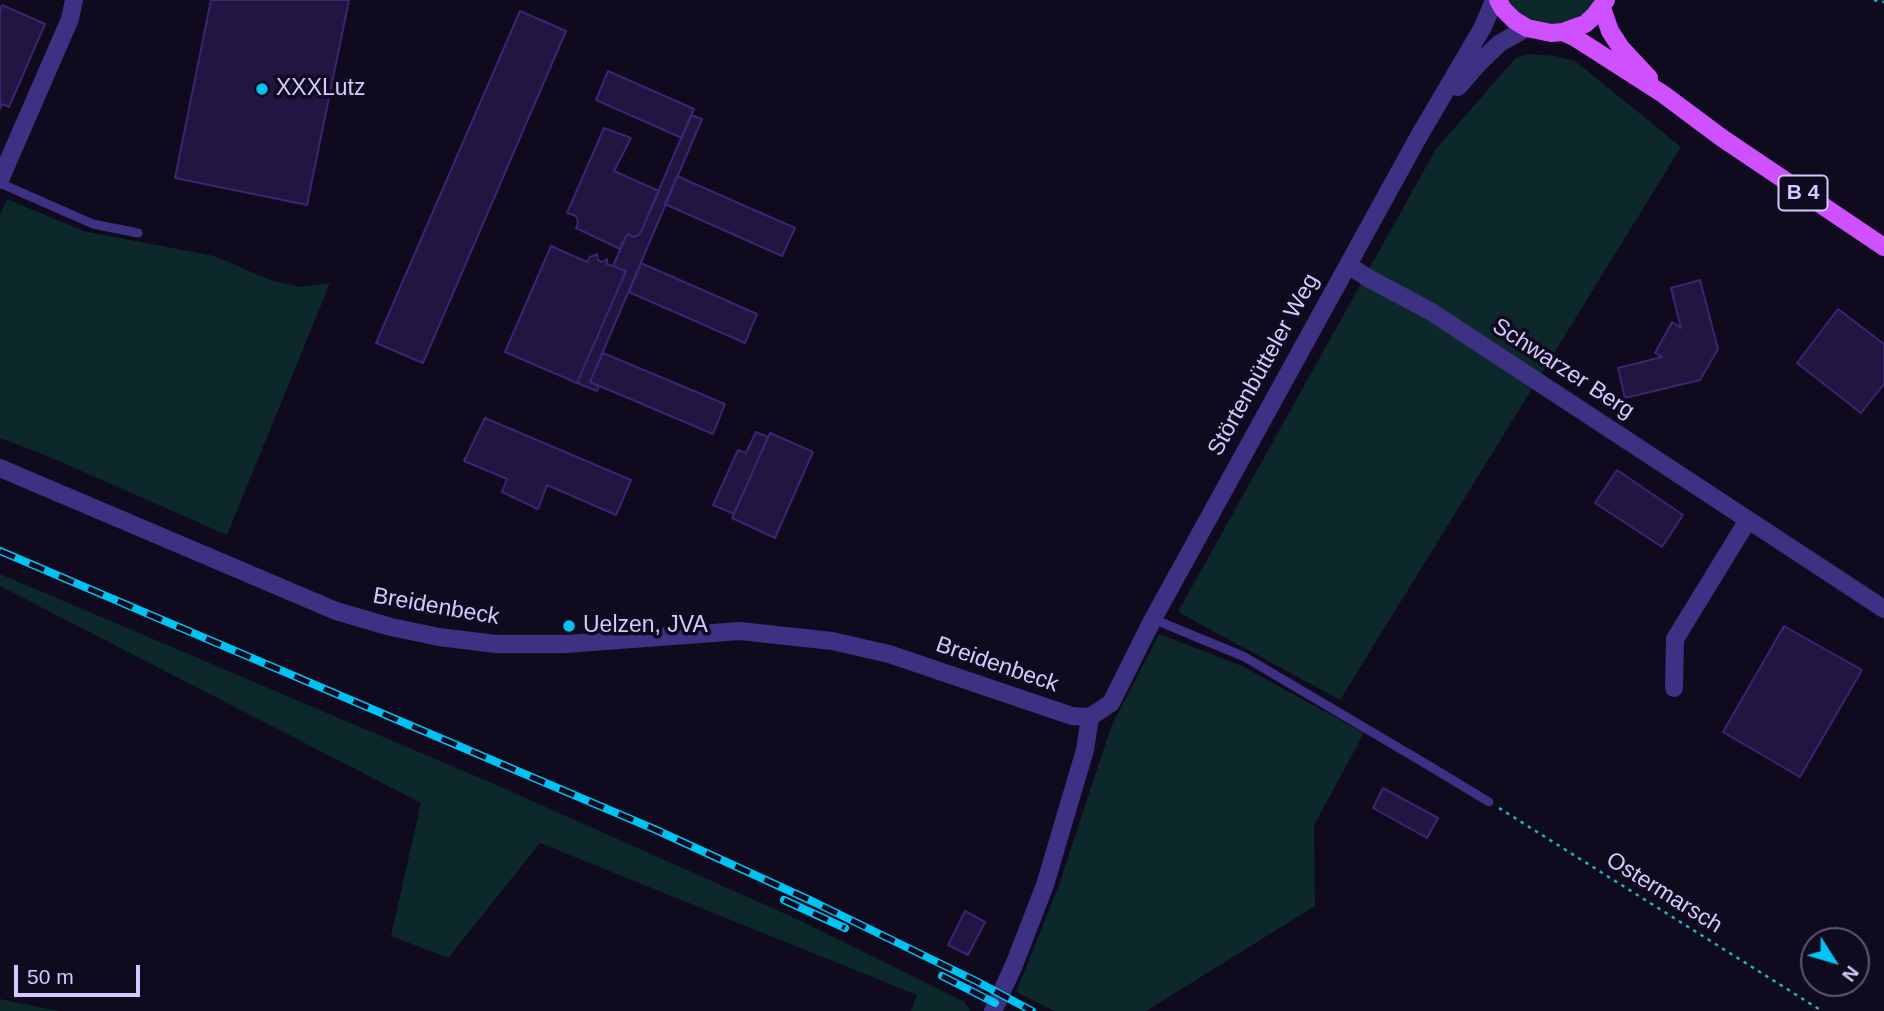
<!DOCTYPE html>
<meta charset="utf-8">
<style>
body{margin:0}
#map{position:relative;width:1884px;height:1011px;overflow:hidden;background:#100a1f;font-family:Arial,sans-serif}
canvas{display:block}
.north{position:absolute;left:1800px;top:927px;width:70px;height:70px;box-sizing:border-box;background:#100a1f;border:2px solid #5e5679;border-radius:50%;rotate:127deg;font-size:19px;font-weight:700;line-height:28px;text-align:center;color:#d4c9ff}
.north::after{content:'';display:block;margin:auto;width:24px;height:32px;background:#00c3f4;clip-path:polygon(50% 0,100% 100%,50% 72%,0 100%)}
.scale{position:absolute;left:14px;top:965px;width:126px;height:32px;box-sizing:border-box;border:4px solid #d4c9ff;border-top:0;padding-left:9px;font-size:21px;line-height:24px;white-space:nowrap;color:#d4c9ff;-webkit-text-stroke:5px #100a1f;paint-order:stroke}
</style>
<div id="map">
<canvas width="1884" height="1011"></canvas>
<div class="north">N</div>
<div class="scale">50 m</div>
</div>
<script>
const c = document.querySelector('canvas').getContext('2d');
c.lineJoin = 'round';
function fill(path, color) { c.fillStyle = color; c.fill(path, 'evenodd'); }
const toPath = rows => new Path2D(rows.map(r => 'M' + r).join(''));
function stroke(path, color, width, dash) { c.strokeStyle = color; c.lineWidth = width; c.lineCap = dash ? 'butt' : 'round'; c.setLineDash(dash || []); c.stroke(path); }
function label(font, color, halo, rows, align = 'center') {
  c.font = font + ' Arial,sans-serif'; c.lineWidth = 7; c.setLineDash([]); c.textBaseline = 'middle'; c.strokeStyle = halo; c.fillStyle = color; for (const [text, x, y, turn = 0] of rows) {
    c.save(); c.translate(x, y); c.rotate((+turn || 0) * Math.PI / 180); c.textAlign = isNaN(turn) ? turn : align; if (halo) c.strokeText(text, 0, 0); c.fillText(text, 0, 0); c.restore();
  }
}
const green = toPath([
 [1508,0,1596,0,1586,12,1578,17,1562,24,1553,25,1536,22,1527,19,1513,8],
 [1527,54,1555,56,1575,61,1681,147,1340,700,1178,612,1436,149,1515,59],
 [7,199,83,231,214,256,270,280,301,287,330,283,227,535,45,455,0,438,0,215],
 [0,574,494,784,797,919,965,1002,970,1011,911,1011,917,995,540,843,448,958,391,936,421,803,0,586],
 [1159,634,1242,666,1364,733,1314,825,1315,906,1146,1011,1054,1011,1016,992,1058,888,1111,727],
 [0,999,48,1009,61,1011,0,1011]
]);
const building = toPath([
 [211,0,349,0,307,205,175,178,211,0],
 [2,5,45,24,9,107,2,104,0,109,0,11,2,5],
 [520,11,566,31,423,363,376,343,520,11],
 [608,71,694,109,682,138,596,100,608,71],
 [691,115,702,119,590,382,599,386,597,391,577,383,626,271,613,266,627,234,634,237,640,234,691,115],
 [604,128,631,138,614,171,659,191,640,234,634,237,627,234,620,249,576,228,578,221,576,216,567,213,604,128],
 [677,176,795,228,782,256,665,204,677,176],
 [551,246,587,262,590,257,597,254,598,260,602,262,607,259,607,264,626,271,577,383,505,352,551,246],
 [641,263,757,314,745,343,629,292,641,263],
 [1700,280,1718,349,1700,380,1625,398,1618,368,1662,357,1655,353,1672,322,1681,328,1671,288,1700,280],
 [1838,309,1884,344,1884,384,1861,413,1797,363,1838,309],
 [603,353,725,404,713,434,590,382,603,353],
 [485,418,631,480,616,515,547,485,538,509,502,492,507,479,464,461,485,418],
 [756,432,768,437,734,514,713,505,738,450,746,453,756,432],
 [770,433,813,452,775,538,732,518,770,433],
 [1617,470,1683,515,1662,547,1595,503,1617,470],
 [1784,626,1862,670,1800,777,1723,732,1784,626],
 [1383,788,1438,818,1427,838,1373,808,1383,788],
 [965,911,985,922,968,955,948,945,965,911]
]);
const path = toPath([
 [1874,0,1884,2],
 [1499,808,1822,1011]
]);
const service = toPath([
 [0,183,93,224,138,233],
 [1153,619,1245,657,1433,768,1489,802]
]);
const minor = toPath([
 [1458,87,1479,63,1500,43,1527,28],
 [0,180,70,19,74,0],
 [1348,265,1368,278,1430,311,1884,609],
 [0,468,336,611,391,627,439,637,496,644,566,644,740,631,832,641,889,654,1072,716,1090,717],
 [1674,688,1675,639,1748,520],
 [993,1011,1014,965,1045,885,1085,750,1090,717,1111,703,1153,619,1419,136,1483,27,1494,0]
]);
const primary = toPath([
 [1498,0,1503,9,1514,20,1527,28,1551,33,1563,32,1585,24,1594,16,1606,0],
 [1602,8,1610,31,1621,48,1649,78],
 [1563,32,1574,37,1663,94,1722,138,1884,247]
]);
const rail = toPath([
 [0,551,654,829,816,903,978,982,1032,1011],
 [784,900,845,928],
 [942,976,995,1003]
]);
const markers = [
 [262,89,7,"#00c3f4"],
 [569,626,7,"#00c3f4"]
];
const shields = [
 [1803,193,49]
];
const shieldNames = [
 ["B 4",1803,193]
];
const poiNames = [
 ["XXXLutz",276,89],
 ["Uelzen, JVA",583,626]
];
const streetNames = [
 ["Störtenbütteler Weg",1264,365,-61],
 ["Schwarzer Berg",1563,369,33],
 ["Breidenbeck",436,607,10],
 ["Breidenbeck",997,665,19],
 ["Ostermarsch",1664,893,32]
];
fill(green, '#0d282a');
fill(building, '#221542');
stroke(building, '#3b2570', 2);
stroke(path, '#23b3b9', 2.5, [3.5, 5]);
stroke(service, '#3c3182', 9);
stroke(minor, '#3c3182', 18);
stroke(primary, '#ce50ff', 18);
stroke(rail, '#00c3f4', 8);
stroke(rail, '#100a1f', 5, [16]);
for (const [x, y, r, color] of markers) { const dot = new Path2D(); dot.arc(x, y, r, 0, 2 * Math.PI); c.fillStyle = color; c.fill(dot); stroke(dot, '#100a1f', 2.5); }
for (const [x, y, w] of shields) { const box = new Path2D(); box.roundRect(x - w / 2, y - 17.5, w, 35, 5); c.fillStyle = '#100a1f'; c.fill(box); stroke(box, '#d4c9ff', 2); }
label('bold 21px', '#d4c9ff', null, shieldNames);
label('23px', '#d4c9ff', '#100a1f', poiNames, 'left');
label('23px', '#d4c9ff', '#100a1f', streetNames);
</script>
